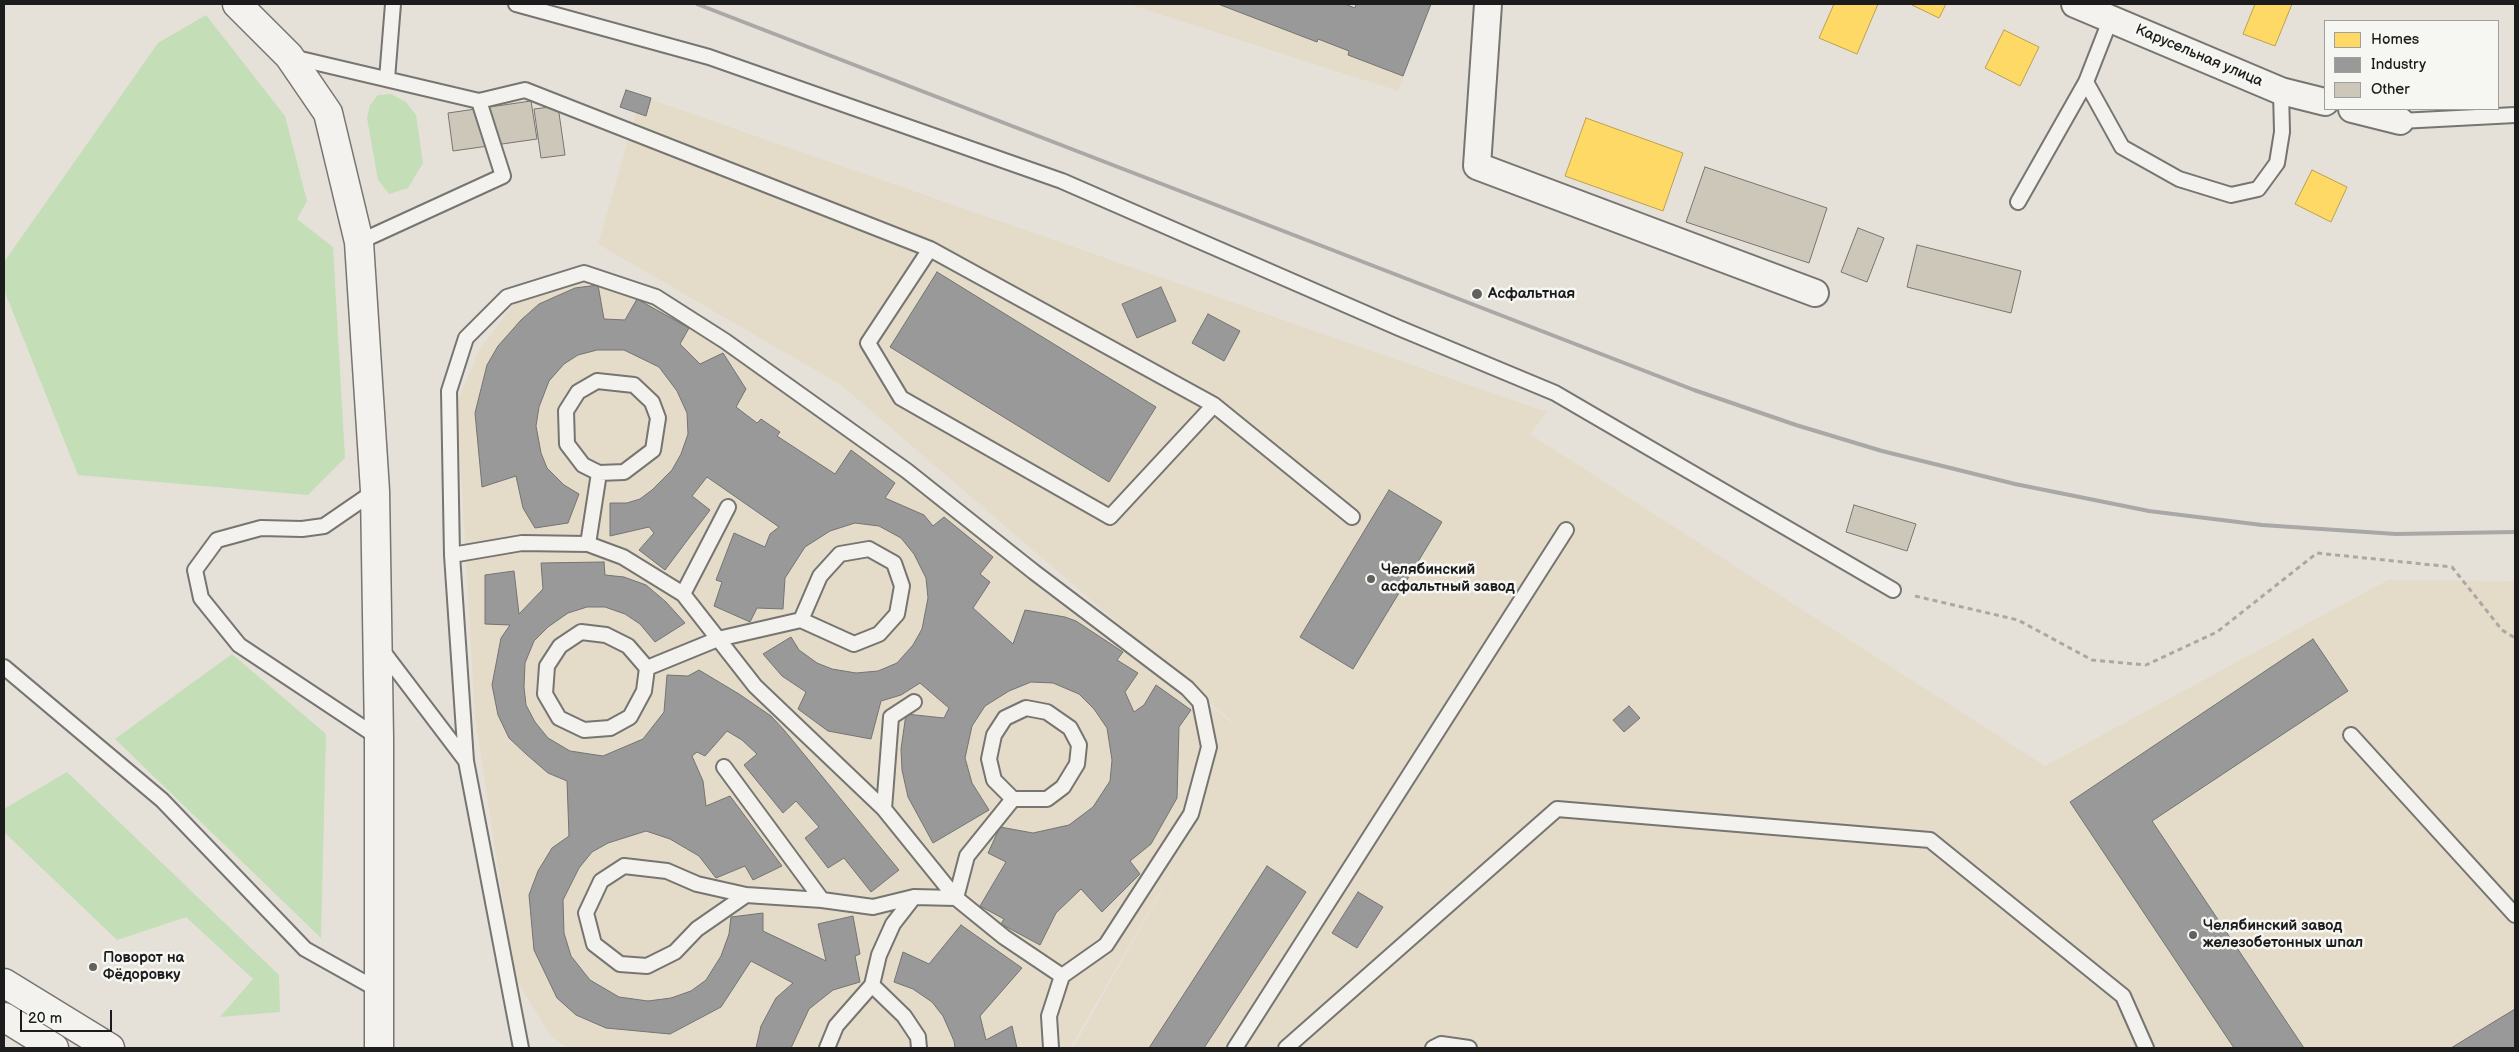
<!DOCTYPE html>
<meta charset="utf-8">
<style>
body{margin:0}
#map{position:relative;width:2519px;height:1052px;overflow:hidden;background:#e5e1d8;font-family:"Balsamiq Sans",sans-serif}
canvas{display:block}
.frame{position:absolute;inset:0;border:5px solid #1c1c1c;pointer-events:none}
.legend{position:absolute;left:2324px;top:20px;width:175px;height:90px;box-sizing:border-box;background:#f6f6f2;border:1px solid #9f9f9c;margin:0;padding:6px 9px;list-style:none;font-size:15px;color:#1c1c1c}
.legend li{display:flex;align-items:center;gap:10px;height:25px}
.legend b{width:25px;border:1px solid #9f9f9c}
.scale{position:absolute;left:20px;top:1010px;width:92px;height:22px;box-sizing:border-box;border:2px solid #1c1c1c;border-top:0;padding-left:6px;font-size:15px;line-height:18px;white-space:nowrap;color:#1c1c1c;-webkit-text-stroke:4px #f6f6f2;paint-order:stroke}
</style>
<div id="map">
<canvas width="2519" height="1052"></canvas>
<div class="frame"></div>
<ul class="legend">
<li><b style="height:14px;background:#ffd966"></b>Homes</li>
<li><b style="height:14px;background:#999"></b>Industry</li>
<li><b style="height:14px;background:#cdc7b9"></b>Other</li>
</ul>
<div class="scale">20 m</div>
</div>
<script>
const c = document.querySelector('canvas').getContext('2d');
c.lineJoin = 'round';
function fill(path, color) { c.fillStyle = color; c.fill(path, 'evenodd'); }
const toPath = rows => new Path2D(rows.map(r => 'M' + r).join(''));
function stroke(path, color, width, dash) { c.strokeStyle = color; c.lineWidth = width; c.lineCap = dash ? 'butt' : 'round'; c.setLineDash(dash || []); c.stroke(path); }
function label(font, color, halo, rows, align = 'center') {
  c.font = font + ' "Balsamiq Sans",sans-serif'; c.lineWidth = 5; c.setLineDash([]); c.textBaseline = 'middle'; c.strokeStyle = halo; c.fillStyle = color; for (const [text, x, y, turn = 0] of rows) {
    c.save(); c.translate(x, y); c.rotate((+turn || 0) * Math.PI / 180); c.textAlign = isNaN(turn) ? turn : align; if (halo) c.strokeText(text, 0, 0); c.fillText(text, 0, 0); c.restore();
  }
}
const built = toPath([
 [1128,4,1432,4,1398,91],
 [641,96,1547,412,1530,434,2045,766,2388,580,2515,581,2515,1048,1073,1048,1198,827,1070,1048,567,1048,551,1036,515,978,475,718,457,403,479,350,515,302,598,274,694,322,919,486,1003,552,1242,730,841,385,598,244]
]);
const green = toPath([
 [206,15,285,116,307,201,297,219,333,247,345,458,308,495,78,475,4,290,4,262,158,43],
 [391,94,406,102,416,115,423,163,408,188,389,194,378,180,367,118,370,105,378,95],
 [232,654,326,734,321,938,115,739],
 [67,772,279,975,280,1012,220,1017,253,979,186,917,117,940,4,832,4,809]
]);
const homes = toPath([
 [1834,4,1878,4,1857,54,1819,38,1834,4],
 [1913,4,1946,4,1939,18,1912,5,1913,4],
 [2255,4,2292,4,2275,46,2243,34,2255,4],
 [2004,30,2039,47,2020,86,1985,68,2004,30],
 [1586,118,1683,153,1663,211,1565,176,1586,118],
 [2312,170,2347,187,2331,222,2295,204,2312,170]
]);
const industry = toPath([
 [1218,4,1345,4,1355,8,1356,4,1431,4,1403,76,1348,55,1349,51,1318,39,1317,42,1218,4],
 [626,90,651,98,646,116,620,107,626,90],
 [937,272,1156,407,1109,482,890,347,937,272],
 [598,285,604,319,625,320,637,299,689,328,680,344,700,364,723,353,746,389,736,407,757,423,761,419,780,432,777,436,835,474,851,450,895,483,885,498,924,515,933,526,944,517,993,557,980,574,990,582,973,608,1013,644,1025,610,1065,617,1076,621,1123,652,1117,660,1138,673,1125,692,1134,712,1144,705,1156,685,1191,710,1179,727,1177,798,1151,844,1130,861,1140,874,1102,912,1081,889,1056,913,1040,945,1001,924,1004,919,980,906,1006,862,988,853,1000,827,1033,833,1069,825,1093,807,1110,781,1112,760,1107,728,1094,709,1079,694,1053,683,1031,682,1009,691,985,706,972,726,965,758,972,783,989,810,933,843,908,797,902,770,901,749,906,714,944,718,949,708,920,683,901,695,881,701,871,739,828,731,798,709,806,692,782,676,763,654,791,637,799,650,817,663,832,669,856,673,878,671,897,663,913,645,922,629,928,598,926,578,914,554,901,538,879,526,855,523,830,531,805,547,785,578,783,609,757,608,750,622,714,606,722,582,716,580,734,533,765,547,770,534,779,527,707,477,692,496,710,510,665,570,639,550,654,533,649,527,610,536,610,503,627,503,640,499,652,490,672,470,681,454,688,434,687,413,677,391,659,367,624,350,597,350,578,355,564,364,549,381,539,407,536,426,541,453,547,468,564,485,579,494,568,523,535,528,523,508,516,476,482,487,475,413,487,365,498,346,521,320,539,304,575,288,598,285],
 [1161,287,1176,321,1137,338,1122,304,1161,287],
 [1208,314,1240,331,1224,361,1192,343,1208,314],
 [1389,490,1442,522,1353,669,1300,637,1389,490],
 [604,562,605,575,624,577,646,585,666,602,685,623,655,642,640,624,625,614,605,607,587,607,568,613,548,627,534,641,525,663,524,687,526,705,535,722,548,738,570,751,603,756,643,739,664,712,667,675,688,676,699,670,739,694,771,716,784,730,899,870,871,892,844,858,828,868,805,838,819,827,796,801,783,813,744,765,757,754,742,740,727,731,705,756,697,752,692,756,703,781,706,806,730,796,782,866,753,880,745,866,716,878,699,856,670,839,646,831,608,843,592,852,579,868,563,900,564,933,571,956,590,980,619,997,648,1001,671,998,691,991,706,980,721,956,729,934,731,917,763,913,763,931,826,961,818,924,853,916,860,954,855,956,860,982,833,990,809,1009,791,1048,756,1048,761,1026,776,998,793,983,751,961,721,1007,670,1034,606,1028,576,1015,557,998,534,950,529,895,538,871,552,848,569,836,567,781,548,773,526,754,509,738,498,715,492,685,501,638,510,625,485,624,485,575,514,571,519,614,543,589,541,563,604,562],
 [2313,639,2348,691,2152,821,2304,1048,2234,1048,2070,802,2313,639],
 [1629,706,1640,718,1624,732,1613,720,1629,706],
 [1267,866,1306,892,1204,1048,1149,1048,1267,866],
 [1358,892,1383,907,1357,948,1332,933,1358,892],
 [961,925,1022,968,980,1016,986,1040,1012,1026,1017,1048,955,1048,954,1041,943,1016,932,1002,913,989,894,982,903,952,929,964,961,925],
 [2515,1009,2515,1048,2451,1048,2515,1009]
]);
const building = toPath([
 [531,101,537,139,453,151,448,113,531,101],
 [558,106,565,155,541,158,534,109,558,106],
 [1705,167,1827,208,1809,263,1686,222,1705,167],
 [1858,228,1884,238,1867,282,1841,272,1858,228],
 [1917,245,2021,271,2011,313,1907,287,1917,245],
 [1854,505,1916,524,1907,551,1846,532,1854,505]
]);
const path = toPath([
 [1915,596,2018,620,2092,660,2146,665,2217,632,2317,553,2452,567,2502,630,2515,638]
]);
const lane = toPath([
 [516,4,709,57,1062,181,1399,328,1555,393,1893,590],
 [292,57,479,101,503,176,359,242],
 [387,79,393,4],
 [2086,82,2122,147,2179,179,2231,195,2258,189,2277,163,2282,132,2281,91],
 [479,101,525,90,930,249,1214,405,1352,517],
 [2400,121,2515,115],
 [2018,202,2086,82,2111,18],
 [930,249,868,343,901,398,1110,517,1214,405],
 [375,491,324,526,302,529,261,528,217,540,195,570,201,598,239,645,379,738],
 [588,544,599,473,583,465,567,444,566,411,578,392,597,381,634,385,652,402,658,418,653,450,624,472,599,473],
 [452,555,522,543,588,544,623,557,683,594,755,686,884,809,956,898,1004,937,1062,976],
 [683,594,728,507],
 [381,649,466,761,521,1048],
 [4,667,162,800,305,949,380,991],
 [647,668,644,691,630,717,610,728,584,730,559,718,545,694,547,666,560,646,581,632,606,635,628,646,647,668,718,639,801,620,854,644,879,634,897,614,902,586,894,563,869,549,840,554,820,576,801,620],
 [2351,735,2515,915],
 [466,761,452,555,449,391,466,338,507,297,584,273,656,297,725,341,907,471,1034,572,1187,688,1200,702,1209,747,1191,814,1106,945,1062,976,1049,1016,1051,1048],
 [724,767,822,900],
 [884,809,891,717,914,702],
 [746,895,697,929,675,952,647,966,620,964,594,944,586,913,601,881,624,866,667,871,697,884,746,895,822,900,873,907,914,897,956,898,967,856,1013,799,1047,799,1063,787,1077,764,1079,745,1070,728,1047,712,1026,708,1005,718,994,735,989,759,994,780,1013,799],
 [872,985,904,1016,918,1037,919,1048],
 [827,1048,836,1026,872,985,879,955,893,924,914,897],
 [1235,1048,1566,530],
 [1286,1048,1557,809,1930,840,2123,996,2146,1048],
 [1433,1048,1441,1044,1469,1048]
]);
const street = toPath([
 [1488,4,1477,166,1815,293],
 [2075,4,2281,91,2325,102],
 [2352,109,2400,121]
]);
const secondary = toPath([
 [237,4,289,56,328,113,359,242,375,491,379,738,379,1048],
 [4,983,110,1048]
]);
const primary = toPath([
 [4,1017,54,1048]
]);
const rail = toPath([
 [697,4,1694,390,1796,425,1882,451,2015,484,2149,511,2262,525,2396,534,2515,532]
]);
const markers = [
 [1477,294,6,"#62615e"],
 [1371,579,5,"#62615e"],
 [2193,935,5,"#62615e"],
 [93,967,5,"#62615e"]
];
const streetNames = [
 ["Карусельная улица",2199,56,23]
];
const poiNames = [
 ["Асфальтная",1488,294],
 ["Челябинский",1381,570],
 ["асфальтный завод",1381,587],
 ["Челябинский завод",2203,926],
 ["железобетонных шпал",2203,943],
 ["Поворот на",103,958],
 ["Фёдоровку",103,975]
];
fill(built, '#e4dcc9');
fill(green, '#c4deb7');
fill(homes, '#ffd966');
stroke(homes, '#bba050', 1);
fill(industry, '#999');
stroke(industry, '#747474', 1);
fill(building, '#cdc7b9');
stroke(building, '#767571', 1);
stroke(lane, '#767571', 18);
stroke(street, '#767571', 30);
stroke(secondary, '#767571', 31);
stroke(primary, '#767571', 31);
stroke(path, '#a9a8a6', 3, [5, 4]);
stroke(lane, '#f3f2ef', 14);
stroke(street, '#f3f2ef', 26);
stroke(secondary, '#f3f2ef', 28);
stroke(primary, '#f3f2ef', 28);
stroke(rail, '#a9a8a6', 4);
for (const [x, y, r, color] of markers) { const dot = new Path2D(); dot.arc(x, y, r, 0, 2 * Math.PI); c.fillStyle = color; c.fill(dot); stroke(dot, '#f6f6f2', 2); }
label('15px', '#1c1c1c', '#f6f6f2', streetNames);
label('bold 15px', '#1c1c1c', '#f6f6f2', poiNames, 'left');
</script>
